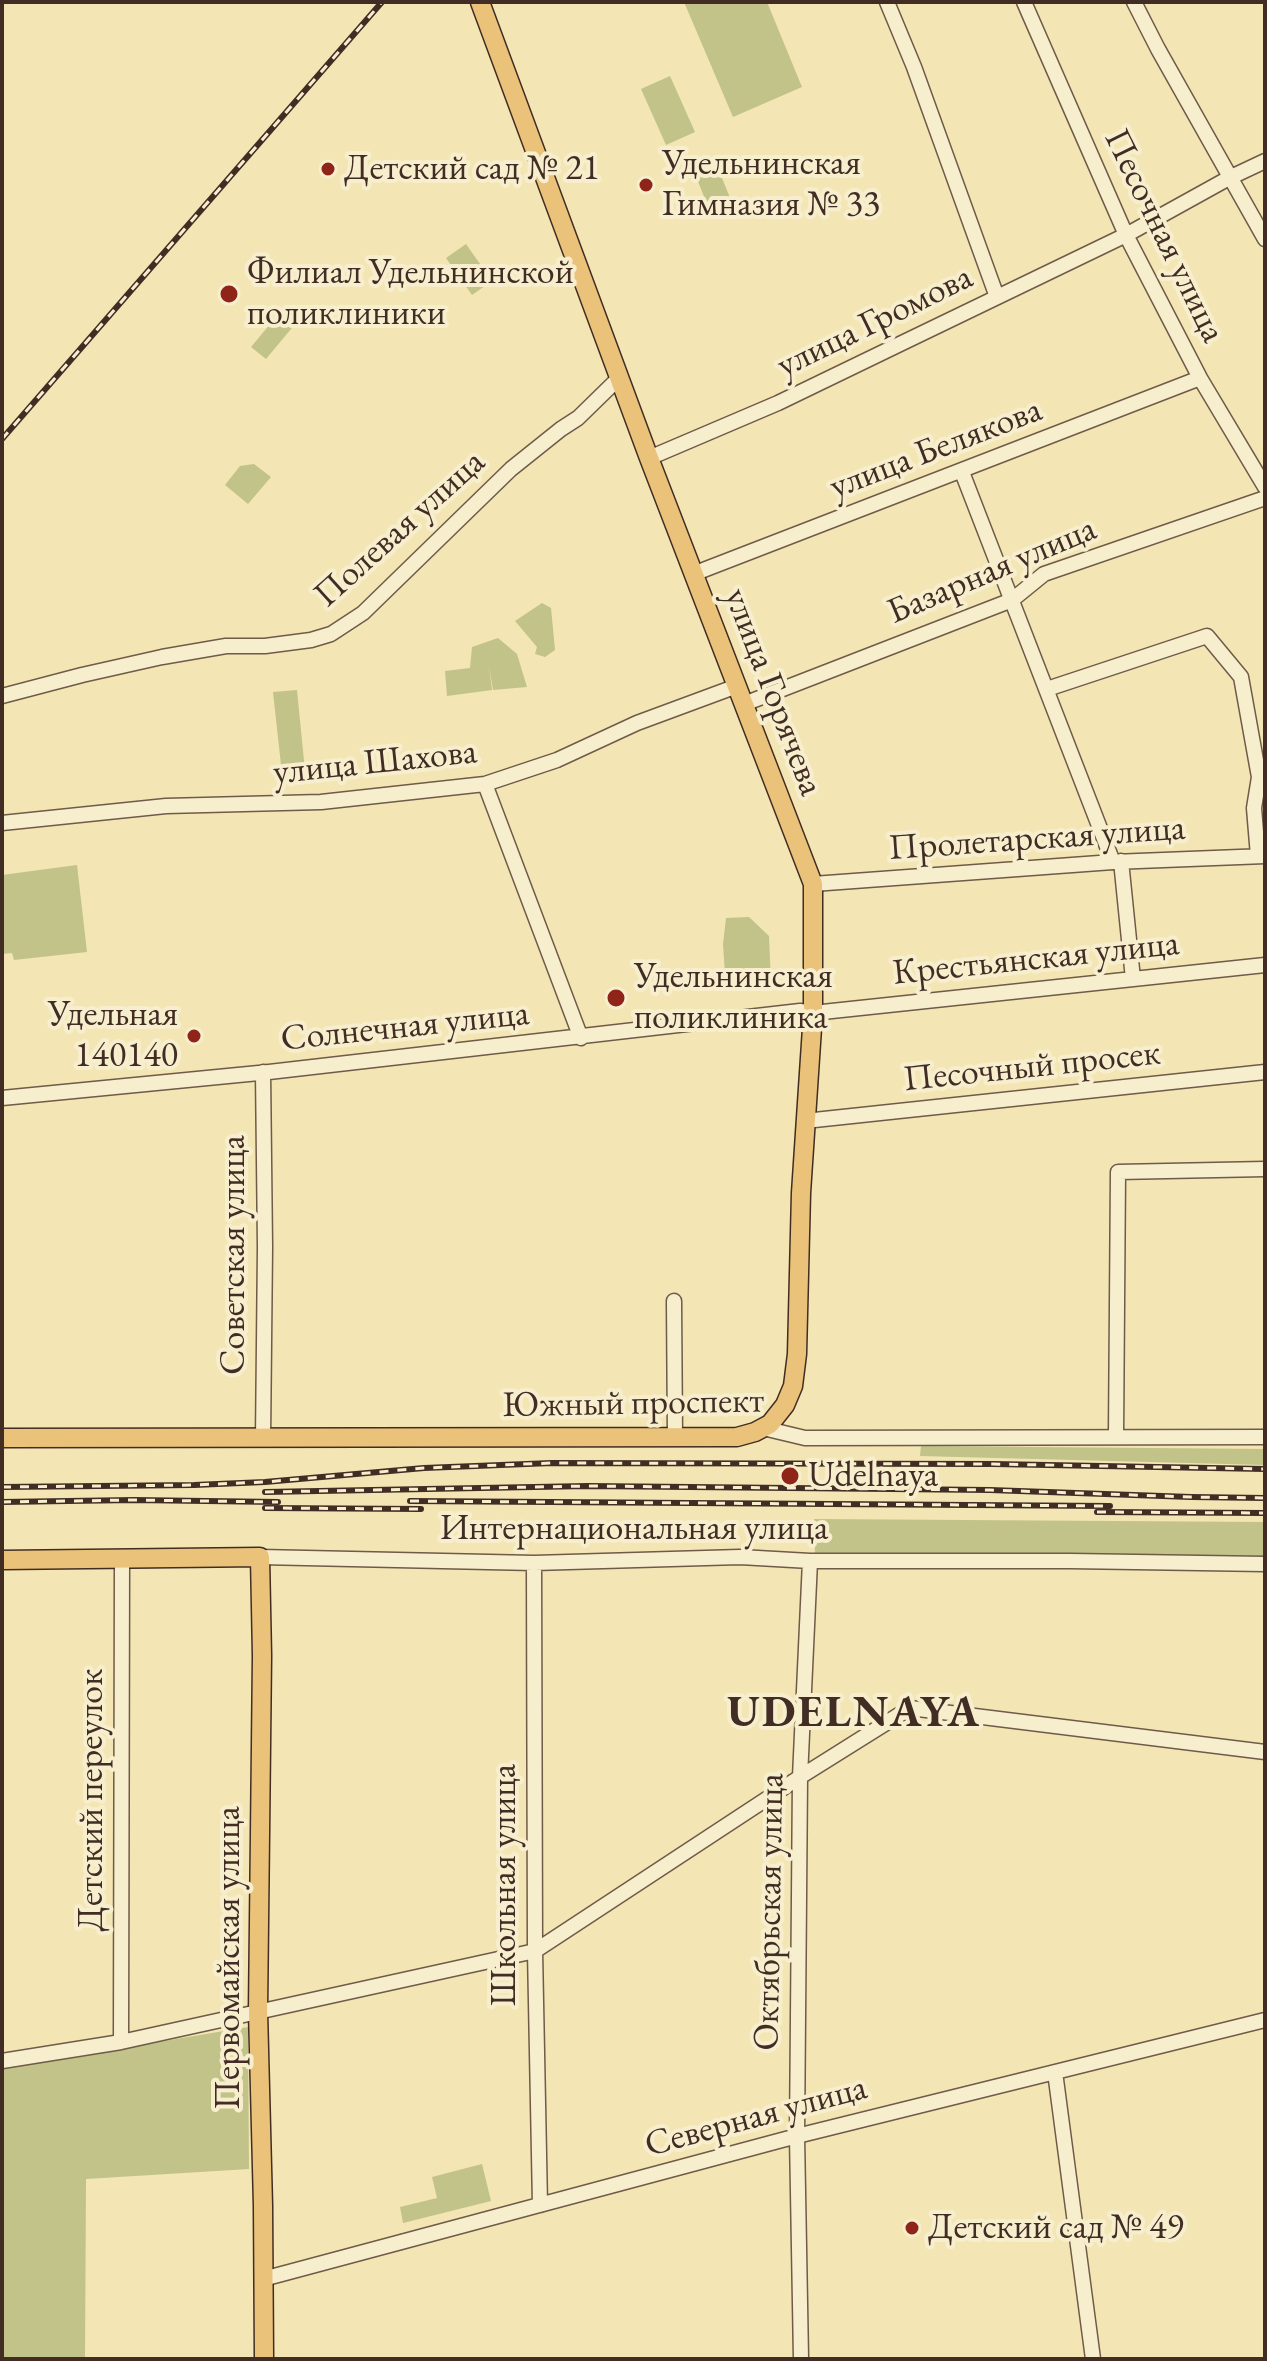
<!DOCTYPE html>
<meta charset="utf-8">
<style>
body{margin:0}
#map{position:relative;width:1267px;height:2361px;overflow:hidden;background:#f3e5b4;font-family:"EB Garamond",serif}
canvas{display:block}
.frame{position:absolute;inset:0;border:4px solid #422d24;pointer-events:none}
</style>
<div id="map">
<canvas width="1267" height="2361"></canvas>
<div class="frame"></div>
</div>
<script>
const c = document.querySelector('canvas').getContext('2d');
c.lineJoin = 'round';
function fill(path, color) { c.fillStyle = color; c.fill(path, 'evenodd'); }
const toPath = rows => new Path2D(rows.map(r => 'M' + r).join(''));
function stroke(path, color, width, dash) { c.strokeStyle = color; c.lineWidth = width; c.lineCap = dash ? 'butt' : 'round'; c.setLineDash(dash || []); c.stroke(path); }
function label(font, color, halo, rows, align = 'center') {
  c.font = font + ' "EB Garamond",serif'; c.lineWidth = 8; c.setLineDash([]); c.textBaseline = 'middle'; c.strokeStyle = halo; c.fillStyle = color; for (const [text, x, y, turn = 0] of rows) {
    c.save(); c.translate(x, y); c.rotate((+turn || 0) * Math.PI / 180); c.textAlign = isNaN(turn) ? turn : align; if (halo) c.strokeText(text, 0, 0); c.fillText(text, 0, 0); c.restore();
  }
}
const green = toPath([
 [684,2,767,2,802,87,733,117],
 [670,76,695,132,666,145,641,89],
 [717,166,733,205,711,214,695,174],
 [466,244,492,281,472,295,446,258],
 [281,311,296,323,266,359,251,347],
 [254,464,271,477,248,504,225,485,240,466],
 [542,603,551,608,555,650,545,657,535,654,537,647,515,621],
 [498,638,517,654,527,687,493,690,489,666,492,690,447,696,445,671,470,668,472,647],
 [297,690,305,771,282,774,273,692],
 [77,865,87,952,14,960,12,953,2,954,2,875],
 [749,917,769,936,771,983,756,984,725,974,723,944,726,918],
 [921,1446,1265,1449,1265,1465,920,1456],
 [814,1519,1265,1522,1265,1557,815,1553],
 [248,2027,249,2169,86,2179,85,2359,2,2359,2,2068],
 [482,2164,491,2201,403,2223,400,2207,437,2198,432,2177]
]);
const minor = toPath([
 [887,2,914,67,997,297],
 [1024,2,1126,235,1200,378,1265,487],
 [1134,2,1158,49,1265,239],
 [649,458,778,403,900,344,1126,235,1229,178,1265,161],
 [962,472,1113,862],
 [693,574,1200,378],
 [1047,689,1207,636,1241,677,1259,777,1254,808,1258,856],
 [2,696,82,675,162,657,226,646,265,646,311,640,331,634,363,613,511,469,561,429,578,418,620,377],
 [744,704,1012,600,1044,574,1265,498],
 [485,784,581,1038],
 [2,823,166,806,321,802,485,784,557,760,637,723,737,686],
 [1121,861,1133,979],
 [813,884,1113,862,1265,856],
 [263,1072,265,1247,263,1439],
 [2,1098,269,1072,800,1011,813,1013,1265,965],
 [805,1121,1265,1072],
 [674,1301,675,1438],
 [763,1428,805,1438,1265,1437],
 [1116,1436,1118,1172,1265,1169],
 [260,1557,534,1563,740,1557,810,1561,1070,1561,1265,1564],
 [534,1563,535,1951,540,2205],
 [121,2042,122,1558],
 [2,2061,121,2042,535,1951,800,1777,910,1708,1265,1752],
 [1055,2072,1093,2359],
 [263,2279,797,2136,1265,2020],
 [801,2359,797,2136,800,1777,810,1561]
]);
const major = toPath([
 [2,1438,737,1437,755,1432,770,1424,785,1405,793,1386,797,1354,801,1193,813,1013,813,884,649,458,480,2],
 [2,1560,260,1557,262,1656,258,2011,263,2206,264,2359]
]);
const rail = toPath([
 [2,439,382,2],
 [2,1487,194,1485,265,1482,424,1468,552,1463,993,1464,1265,1469],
 [265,1492,588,1486,990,1490,1191,1497,1265,1498],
 [410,1501,1110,1506],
 [2,1502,134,1500,278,1502],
 [265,1508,421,1509],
 [1097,1512,1265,1513]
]);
const markers = [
 [328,169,8,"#8f2418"],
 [646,185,8,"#8f2418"],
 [229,294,10,"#8f2418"],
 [616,998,10,"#8f2418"],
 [194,1036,8,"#8f2418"],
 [790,1476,10,"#8f2418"],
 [912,2228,8,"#8f2418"]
];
const poiNames = [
 ["Удельнинская",662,164],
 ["Гимназия № 33",662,205],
 ["Детский сад № 21",344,169],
 ["Филиал Удельнинской",247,273],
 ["поликлиники",247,314],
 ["Удельнинская",634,977],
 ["поликлиника",634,1018],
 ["Удельная",178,1015,"right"],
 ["140140",178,1056,"right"],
 ["Udelnaya",808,1476],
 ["Детский сад № 49",928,2228]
];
const streetNames = [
 ["Песочная улица",1164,236,64],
 ["улица Громова",875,322,-26],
 ["улица Белякова",936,449,-21],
 ["Полевая улица",400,529,-42],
 ["Базарная улица",992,571,-23],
 ["улица Горячева",773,692,69],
 ["улица Шахова",375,763,-6],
 ["Пролетарская улица",1037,839,-4],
 ["Крестьянская улица",1036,959,-6],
 ["Солнечная улица",405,1027,-6],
 ["Песочный просек",1032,1067,-6],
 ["Советская улица",234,1255,-90],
 ["Южный проспект",633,1404,-1],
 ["Интернациональная улица",634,1529],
 ["Детский переулок",92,1800,-90],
 ["Школьная улица",505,1885,-90],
 ["Октябрьская улица",770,1912,-89],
 ["Первомайская улица",229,1958,-90],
 ["Северная улица",756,2117,-15]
];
const districtNames = [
 ["UDELNAYA",854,1714]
];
fill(green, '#c1c389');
stroke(minor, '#6e5b48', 17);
stroke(major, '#422d24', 21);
stroke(minor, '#f7eece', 14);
stroke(major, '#eac27a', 18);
stroke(rail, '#422d24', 6);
stroke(rail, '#f7eece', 3, [9]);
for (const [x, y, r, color] of markers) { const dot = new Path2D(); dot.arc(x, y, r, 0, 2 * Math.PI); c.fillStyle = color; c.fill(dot); stroke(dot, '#f7eece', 3); }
label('36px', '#422d24', '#f7eece', poiNames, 'left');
label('36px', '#422d24', '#f7eece', streetNames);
c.letterSpacing = '2px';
label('bold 44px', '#422d24', '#f7eece', districtNames);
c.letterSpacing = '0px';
</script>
